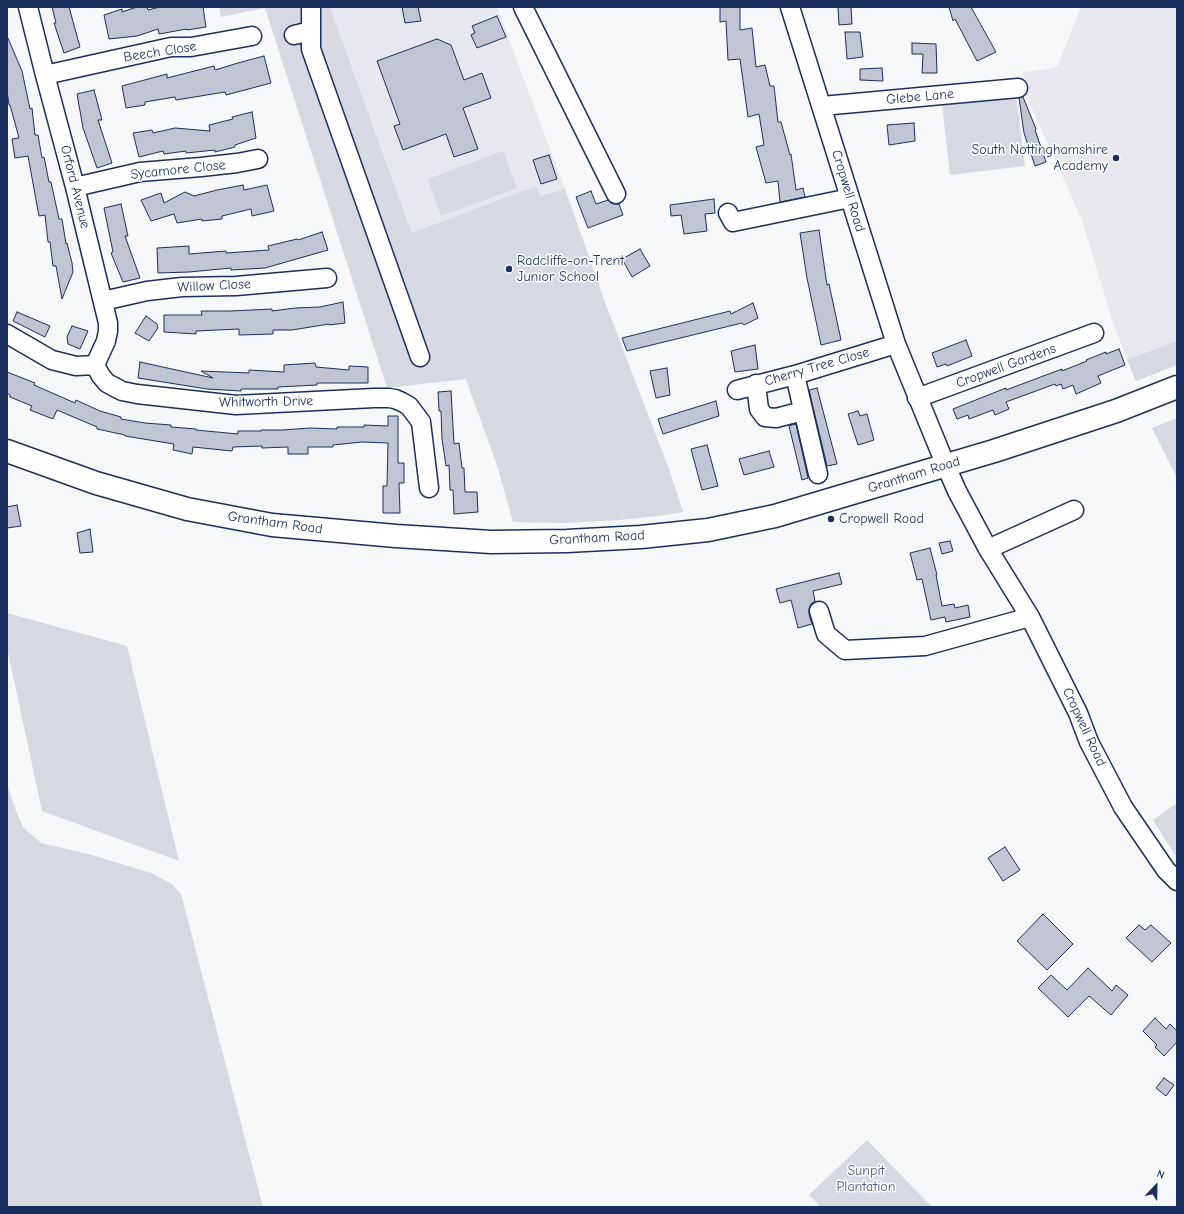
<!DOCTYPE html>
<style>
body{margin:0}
#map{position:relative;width:1184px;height:1214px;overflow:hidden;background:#f6f7f9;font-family:"Comic Neue",sans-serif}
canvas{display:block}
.frame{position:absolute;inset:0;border:8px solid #1b2f5e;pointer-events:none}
.north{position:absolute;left:1136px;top:1166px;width:40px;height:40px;-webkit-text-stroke:3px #fff;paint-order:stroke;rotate:22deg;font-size:11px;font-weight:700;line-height:16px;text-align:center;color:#1b2f5e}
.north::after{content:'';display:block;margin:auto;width:14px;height:18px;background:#1b2f5e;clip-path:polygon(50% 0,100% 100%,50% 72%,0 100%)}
</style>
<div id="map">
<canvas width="1184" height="1214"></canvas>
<div class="frame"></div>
<div class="north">N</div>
</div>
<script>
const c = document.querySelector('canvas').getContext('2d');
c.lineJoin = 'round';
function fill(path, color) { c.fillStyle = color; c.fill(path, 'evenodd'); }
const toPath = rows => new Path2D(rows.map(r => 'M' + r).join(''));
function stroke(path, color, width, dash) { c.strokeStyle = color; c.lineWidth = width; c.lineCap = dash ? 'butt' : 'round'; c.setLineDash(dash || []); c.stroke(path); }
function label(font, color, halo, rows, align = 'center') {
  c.font = font + ' "Comic Neue",sans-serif'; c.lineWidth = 3; c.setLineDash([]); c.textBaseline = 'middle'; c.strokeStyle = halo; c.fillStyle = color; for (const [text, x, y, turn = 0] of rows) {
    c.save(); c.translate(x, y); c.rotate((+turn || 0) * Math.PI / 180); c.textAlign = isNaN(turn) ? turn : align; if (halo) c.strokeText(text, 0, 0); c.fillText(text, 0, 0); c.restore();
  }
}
const built = toPath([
 [330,7,497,7,565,189,606,305,670,472,683,512,658,516,619,520,566,523,513,522,497,465],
 [1081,7,1177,7,1177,365,1136,381,1113,323,1082,220,1026,95,1024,72,1047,69,1054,68,1058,65]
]);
const green = toPath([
 [219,7,330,7,412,233,536,186,540,196,565,189,606,305,670,472,683,512,658,516,619,520,566,523,513,522,497,465,466,379,387,388,265,8,221,17],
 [1016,95,1025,166,950,175,942,104],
 [503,151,517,188,441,216,428,179],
 [1177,341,1177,365,1136,381,1127,360],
 [1177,418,1177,478,1152,428],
 [7,613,127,646,179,861,42,811,7,648],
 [7,784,16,811,23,827,41,843,92,855,151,873,172,884,181,894,263,1207,7,1207],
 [1177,803,1177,858,1153,820],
 [867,1140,932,1207,821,1207,809,1195]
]);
const building = toPath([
 [52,7,69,7,80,47,64,53,54,23,56,23,52,7],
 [137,7,147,7,148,10,160,7,203,7,206,27,187,30,187,29,159,34,158,29,137,36,109,39,104,15,122,9,122,12,137,7],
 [402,7,418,7,421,21,405,23,402,7],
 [720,7,740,7,740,30,752,28,756,67,765,65,770,86,774,86,778,122,781,122,790,155,791,154,796,190,803,188,805,197,780,202,778,181,766,183,756,147,764,145,759,114,748,117,740,59,728,60,726,21,720,22,720,7],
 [838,7,851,7,852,24,839,25,838,7],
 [949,7,971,7,996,52,977,61,955,19,953,21,949,7],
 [497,16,506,37,477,48,471,35,475,33,472,26,497,16],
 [845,32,860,32,863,57,847,59,845,32],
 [7,36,22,71,30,109,32,108,35,135,38,135,42,158,44,157,49,182,51,182,59,219,62,219,66,244,67,243,72,263,73,272,62,299,56,266,53,266,50,242,48,242,45,215,39,216,28,156,15,158,12,139,19,138,10,105,9,105,7,91,7,36],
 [437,39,451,45,464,80,482,73,491,98,463,108,478,149,454,157,446,134,403,150,394,126,400,124,377,61,437,39],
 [912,43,936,44,937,73,922,73,923,54,912,54,912,43],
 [264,56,271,83,226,95,225,92,176,100,175,97,145,102,145,105,126,108,122,86,167,74,167,78,214,66,215,70,238,63,264,56],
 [882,68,883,81,860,80,860,69,882,68],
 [94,90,102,120,98,120,112,163,97,168,83,128,77,94,94,90],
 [1023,97,1036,129,1035,130,1046,162,1035,166,1024,133,1019,98,1023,97],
 [252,112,256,138,235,145,235,147,215,152,215,150,186,153,186,151,164,154,163,151,139,157,133,133,152,130,153,133,175,128,210,131,209,125,233,119,232,117,252,112],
 [914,123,915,141,889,145,887,125,914,123],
 [549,155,557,179,541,184,533,160,549,155],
 [243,185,244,190,267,185,274,211,252,216,251,209,222,216,222,219,202,221,202,219,177,223,174,214,151,221,141,200,161,193,164,203,185,192,194,196,217,190,243,185],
 [591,191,596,204,608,200,611,203,615,204,619,204,623,215,588,228,576,197,591,191],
 [714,199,715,213,705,214,707,231,684,234,681,215,671,216,670,205,714,199],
 [121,204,128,236,125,236,140,278,123,282,111,253,113,252,104,208,121,204],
 [819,230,827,285,829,284,841,340,821,345,807,278,800,233,819,230],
 [322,232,328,250,265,268,231,270,231,268,189,272,158,273,157,248,189,246,189,254,226,251,226,253,269,250,268,246,297,239,298,240,322,232],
 [640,249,650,266,632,277,622,259,640,249],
 [343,302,345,323,329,325,329,324,292,330,273,330,273,334,239,335,239,329,196,331,196,334,164,332,164,315,202,315,201,311,231,311,272,309,272,311,295,308,320,307,343,302],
 [753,303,758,318,744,325,742,323,627,351,622,338,730,311,731,314,753,303],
 [17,312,50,326,45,337,13,321,17,312],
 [146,316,157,324,158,328,149,341,135,333,146,316],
 [72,326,88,331,80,349,68,344,67,337,72,326],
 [966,340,972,356,947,366,946,364,937,367,932,353,966,340],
 [755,345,758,369,735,372,731,351,755,345],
 [1119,349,1125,365,1098,376,1101,383,1076,394,1073,385,1063,389,1061,384,1056,386,1055,384,1006,402,1009,409,995,415,993,410,969,419,968,415,957,419,953,409,1006,388,1006,390,1062,369,1062,371,1087,361,1086,360,1106,352,1106,354,1119,349],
 [140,362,213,378,201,371,249,373,249,370,284,372,284,365,315,363,316,367,349,370,349,366,368,367,368,383,317,383,317,385,278,387,278,389,241,389,241,391,207,389,138,378,140,362],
 [667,368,670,395,656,398,650,371,667,368],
 [7,372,35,383,34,385,75,403,76,400,100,411,121,417,121,419,145,423,171,425,171,427,196,429,196,430,238,434,238,431,261,431,261,430,282,430,310,428,337,429,337,427,364,427,364,425,388,426,388,416,398,416,398,463,404,463,404,483,399,483,400,513,383,513,383,486,387,486,388,443,362,442,333,445,333,447,308,447,308,454,288,454,288,447,262,448,262,446,233,447,232,451,193,447,192,454,173,450,174,444,125,436,125,435,97,429,97,427,57,410,53,419,30,410,32,406,10,397,10,395,7,393,7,372],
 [817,388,837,464,827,466,809,390,817,388],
 [451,391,454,444,459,443,462,468,464,468,465,492,477,492,478,512,454,514,453,490,450,490,449,465,446,466,442,439,441,411,439,411,438,392,451,391],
 [716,401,719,416,663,434,658,419,716,401],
 [858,411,860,416,867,414,874,440,858,445,848,414,858,411],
 [796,424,808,478,802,480,789,426,796,424],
 [707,445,718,486,702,490,691,449,707,445],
 [769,451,774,467,744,475,739,459,769,451],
 [17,505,21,526,7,528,7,507,17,505],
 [90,529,93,552,80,553,77,533,90,529],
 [950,541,953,551,942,554,939,543,950,541],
 [930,548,937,575,936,575,942,606,954,604,955,608,968,605,970,617,946,622,945,617,931,620,922,579,917,580,910,553,930,548],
 [839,573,842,584,813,591,815,601,811,604,809,609,809,614,812,624,798,628,791,600,780,603,776,589,839,573],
 [1005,847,1020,870,1003,881,988,858,1005,847],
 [1043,914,1073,944,1047,970,1017,941,1043,914],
 [1139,925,1145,930,1151,925,1171,943,1152,962,1126,938,1139,925],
 [1088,968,1112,991,1116,985,1128,995,1111,1015,1089,996,1068,1017,1038,988,1051,975,1067,990,1088,968],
 [1155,1018,1166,1029,1170,1024,1177,1031,1177,1042,1164,1056,1155,1047,1157,1045,1143,1031,1155,1018],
 [1164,1078,1174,1085,1166,1096,1156,1088,1164,1078]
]);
const minor = toPath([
 [28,7,45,75,75,187,108,323,108,331,106,341,95,365],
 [311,7,311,49,420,357],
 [523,7,616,194],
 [790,7,896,344,946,466,957,491,988,549,1030,617,1078,713,1089,742,1123,807,1166,870,1177,881],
 [294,35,311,31],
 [45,75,171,47,191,47,252,36],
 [822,106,1018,88],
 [75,187,140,172,201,167,237,163,258,159],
 [728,213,733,222,850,198],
 [103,301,147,291,182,287,236,286,327,278],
 [7,334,52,360,76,366,95,365,101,376,107,383,122,391,137,394,236,405,374,398,389,398,395,399,402,402,409,406,421,422,429,488],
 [795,375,818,474],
 [756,384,759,409,765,417,776,418,803,411],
 [737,390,795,375,896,344],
 [917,398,1094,333],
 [988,549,1074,510],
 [819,611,826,634,845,650,925,646,1030,617]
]);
const highway = toPath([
 [7,451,96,483,187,509,272,525,396,536,491,542,567,541,641,537,708,530,775,516,994,451,1116,411,1177,387]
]);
const markers = [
 [1116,158,4,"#1b2f5e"],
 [509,269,4,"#1b2f5e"],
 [831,519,4,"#1b2f5e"]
];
const streetNames = [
 ["Beech Close",160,52,-9],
 ["Glebe Lane",920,97,-5],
 ["Sycamore Close",178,170,-6],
 ["Orford Avenue",75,187,76],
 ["Cropwell Road",848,191,73],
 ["Willow Close",214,286,-3],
 ["Cropwell Gardens",1006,366,-20],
 ["Cherry Tree Close",817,367,-16],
 ["Whitworth Drive",266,402,-1],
 ["Grantham Road",914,475,-17],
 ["Grantham Road",275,523,8],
 ["Grantham Road",597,538,-3],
 ["Cropwell Road",1084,727,65]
];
const poiNames = [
 ["South Nottinghamshire",1108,150,"right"],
 ["Academy",1108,166,"right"],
 ["Radcliffe-on-Trent",517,261],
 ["Junior School",517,277],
 ["Cropwell Road",839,519]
];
const parkNames = [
 ["Sunpit",866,1171],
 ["Plantation",866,1187]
];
fill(built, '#e6e8ee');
fill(green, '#d6d9e2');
fill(building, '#c0c4d3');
stroke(building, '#1b2f5e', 1);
stroke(minor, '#1b2f5e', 21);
stroke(highway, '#1b2f5e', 25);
stroke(minor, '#fff', 18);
stroke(highway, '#fff', 22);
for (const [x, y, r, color] of markers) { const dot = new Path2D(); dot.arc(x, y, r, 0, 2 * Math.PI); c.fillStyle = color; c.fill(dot); stroke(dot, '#fff', 1.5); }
label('14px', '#1b2f5e', '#fff', streetNames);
label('14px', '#1b2f5e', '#fff', poiNames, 'left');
label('14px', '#4a5a7f', '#fff', parkNames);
</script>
